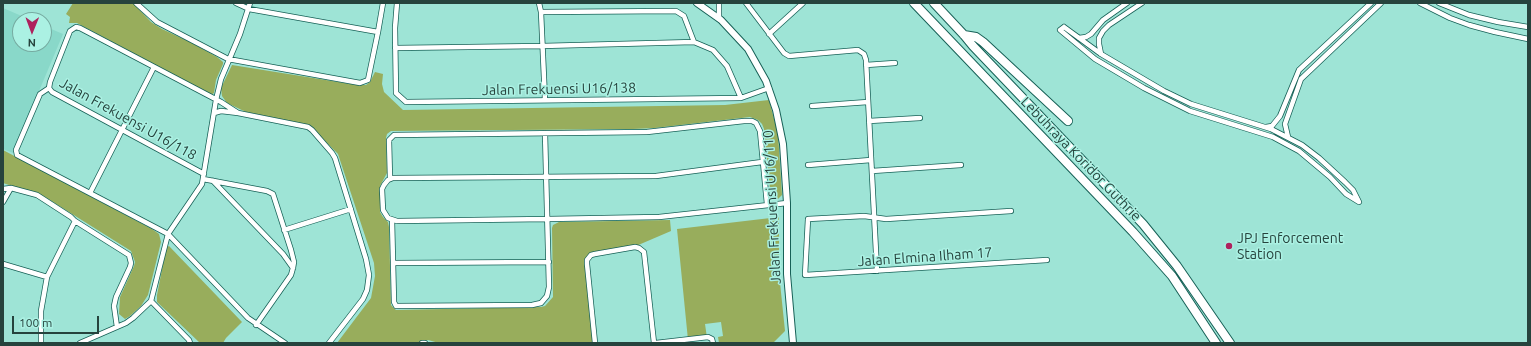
<!DOCTYPE html>
<style>
body{margin:0}
#map{position:relative;width:1531px;height:346px;overflow:hidden;background:#9ee4d6;font-family:Ubuntu,sans-serif}
canvas{display:block}
.frame{position:absolute;inset:0;border:4px solid #26433d;pointer-events:none}
.north{position:absolute;left:12px;top:12px;width:40px;height:40px;box-sizing:border-box;background:#abf1e3;border:1px solid #76aba1;border-radius:50%;rotate:181deg;font-size:11px;font-weight:700;line-height:16px;text-align:center;color:#26433d}
.north::after{content:'';display:block;margin:auto;width:14px;height:18px;background:#ae215d;clip-path:polygon(50% 0,100% 100%,50% 72%,0 100%)}
.scale{position:absolute;left:12px;top:316px;width:87px;height:18px;box-sizing:border-box;border:2px solid #26433d;border-top:0;padding-left:5px;font-size:12px;line-height:14px;white-space:nowrap;color:#26433d;-webkit-text-stroke:3px #abf1e3;paint-order:stroke}
</style>
<div id="map">
<canvas width="1531" height="346"></canvas>
<div class="frame"></div>
<div class="north">N</div>
<div class="scale">100 m</div>
</div>
<script>
const c = document.querySelector('canvas').getContext('2d');
c.lineJoin = 'round';
function fill(path, color) { c.fillStyle = color; c.fill(path, 'evenodd'); }
const toPath = rows => new Path2D(rows.map(r => 'M' + r).join(''));
function stroke(path, color, width, dash) { c.strokeStyle = color; c.lineWidth = width; c.lineCap = dash ? 'butt' : 'round'; c.setLineDash(dash || []); c.stroke(path); }
function label(font, color, halo, rows, align = 'center') {
  c.font = font + ' Ubuntu,sans-serif'; c.lineWidth = 3; c.setLineDash([]); c.textBaseline = 'middle'; c.strokeStyle = halo; c.fillStyle = color; for (const [text, x, y, turn = 0] of rows) {
    c.save(); c.translate(x, y); c.rotate((+turn || 0) * Math.PI / 180); c.textAlign = isNaN(turn) ? turn : align; if (halo) c.strokeText(text, 0, 0); c.fillText(text, 0, 0); c.restore();
  }
}
const built = toPath([
 [3,8,31,20,20,20,20,44,44,44,44,26,63,34,13,153,3,149]
]);
const green = toPath([
 [73,3,133,3,151,22,162,29,192,43,217,57,223,62,223,64,216,80,214,93,211,95,77,23,69,23,70,17,66,14],
 [232,65,357,85,366,85,370,82,375,72,383,74,382,84,384,92,403,110,725,105,769,100,778,134,782,195,778,199,771,199,764,129,762,124,758,120,750,117,655,128,633,129,391,131,387,134,386,138,387,173,380,186,380,212,383,217,388,222,389,227,391,305,396,310,541,307,545,306,553,297,552,228,553,225,559,222,670,220,671,231,636,246,597,252,587,263,595,343,439,343,428,340,418,343,337,343,371,298,375,276,374,263,338,154,309,125,246,112,227,103,222,96,221,88],
 [3,150,152,229,159,234,161,242,148,295,141,306,130,316,125,319,119,314,120,297,134,266,135,262,131,251,45,197,3,183],
 [779,217,779,273,785,331,773,343,719,343,718,337,723,336,721,322,705,324,707,338,688,340,677,229],
 [169,246,242,322,226,338,223,343,200,343,157,302,157,295,165,254,167,247]
]);
const minor = toPath([
 [136,3,157,22,228,59,360,83,368,80,378,32,249,9,236,3],
 [397,3,395,28,396,93,406,102,741,98,769,88],
 [539,3,541,12,545,100],
 [719,3,719,19],
 [746,3,784,53,789,56,858,50,864,54,866,60,877,271],
 [1420,3,1450,18,1469,25,1495,32,1528,39],
 [1439,3,1469,15,1498,22,1528,27],
 [541,12,676,11,684,16,694,42,713,50,727,66,741,98],
 [1064,27,1101,54,1164,91,1191,104,1271,129,1302,145,1319,158,1345,182,1353,190,1359,202,1346,194,1330,177,1299,151,1273,137,1190,111,1144,88,1095,59,1060,30,1064,27],
 [378,32,383,3],
 [769,34,803,3],
 [1079,38,1086,37,1091,34,1103,20,1127,3],
 [395,48,542,46,694,42],
 [1101,54,1099,44,1099,38,1103,31,1109,25,1142,3],
 [866,65,895,63],
 [49,88,40,94,16,150,17,155,168,234,248,318,285,343],
 [812,106,868,102],
 [214,113,221,111,238,113,308,127,312,130,332,153,335,158,366,259,369,275,367,290,363,299,329,343],
 [869,121,920,118],
 [1266,127,1272,126,1280,116,1299,70,1371,3],
 [1288,137,1285,124,1301,79,1381,3],
 [762,162,656,176,393,178,388,180,384,185,382,189,383,210,388,218,397,221,548,219,659,217,787,203],
 [808,165,871,160],
 [872,171,961,165],
 [204,174,52,92,49,88,50,82,70,31,76,27,80,28,221,102,238,113],
 [390,178,389,140,394,135,647,132,744,121,752,121,756,123,760,131,767,204],
 [203,179,267,191,273,194,291,250,294,262,293,268,291,275,256,325],
 [213,181,283,254,293,268],
 [3,189,11,188,37,195,71,217,75,221,129,255,131,263,130,267,116,297,114,306,117,327],
 [90,193,154,67],
 [3,202,11,188],
 [1011,211,886,219,864,216,808,219,805,275,1047,260],
 [392,220,394,302,396,306,532,305,541,303,547,296,549,287,545,133],
 [284,230,351,209],
 [393,263,549,262],
 [3,264,47,277],
 [151,301,189,340,190,343],
 [41,343,41,311,47,277,75,221],
 [80,343,126,323,133,318,151,301,168,234,202,184,216,100,221,79,240,34,250,3],
 [422,343,425,343],
 [595,343,587,264,587,260,591,255,595,254,635,247,639,248,644,252,654,343],
 [656,343,708,337,712,339,713,343]
]);
const tertiary = toPath([
 [697,3,721,20,748,49,766,81,776,110,783,144,787,203,787,274,793,343]
]);
const motorway = toPath([
 [914,3,1133,232,1172,276,1216,343],
 [934,3,964,35,973,46,1143,224,1177,266,1230,343],
 [964,35,976,37,983,42,1068,121]
]);
const markers = [
 [1229,246,4,"#ae215d"]
];
const streetNames = [
 ["Jalan Frekuensi U16/138",559,89,-1],
 ["Jalan Frekuensi U16/118",128,119,29],
 ["Lebuhraya Koridor Guthrie",1081,159,46],
 ["Jalan Frekuensi U16/110",772,207,-93],
 ["Jalan Elmina Ilham 17",925,257,-4]
];
const poiNames = [
 ["JPJ Enforcement",1237,238],
 ["Station",1237,254]
];
fill(built, '#89d8c9');
fill(green, '#98ad5c');
stroke(minor, '#176157', 6);
stroke(tertiary, '#176157', 8);
stroke(motorway, '#176157', 10);
stroke(minor, '#fff', 4.5);
stroke(tertiary, '#fff', 6);
stroke(motorway, '#fff', 8);
for (const [x, y, r, color] of markers) { const dot = new Path2D(); dot.arc(x, y, r, 0, 2 * Math.PI); c.fillStyle = color; c.fill(dot); stroke(dot, '#abf1e3', 1.5); }
label('14px', '#26433d', '#abf1e3', streetNames);
label('14px', '#26433d', '#abf1e3', poiNames, 'left');
</script>
